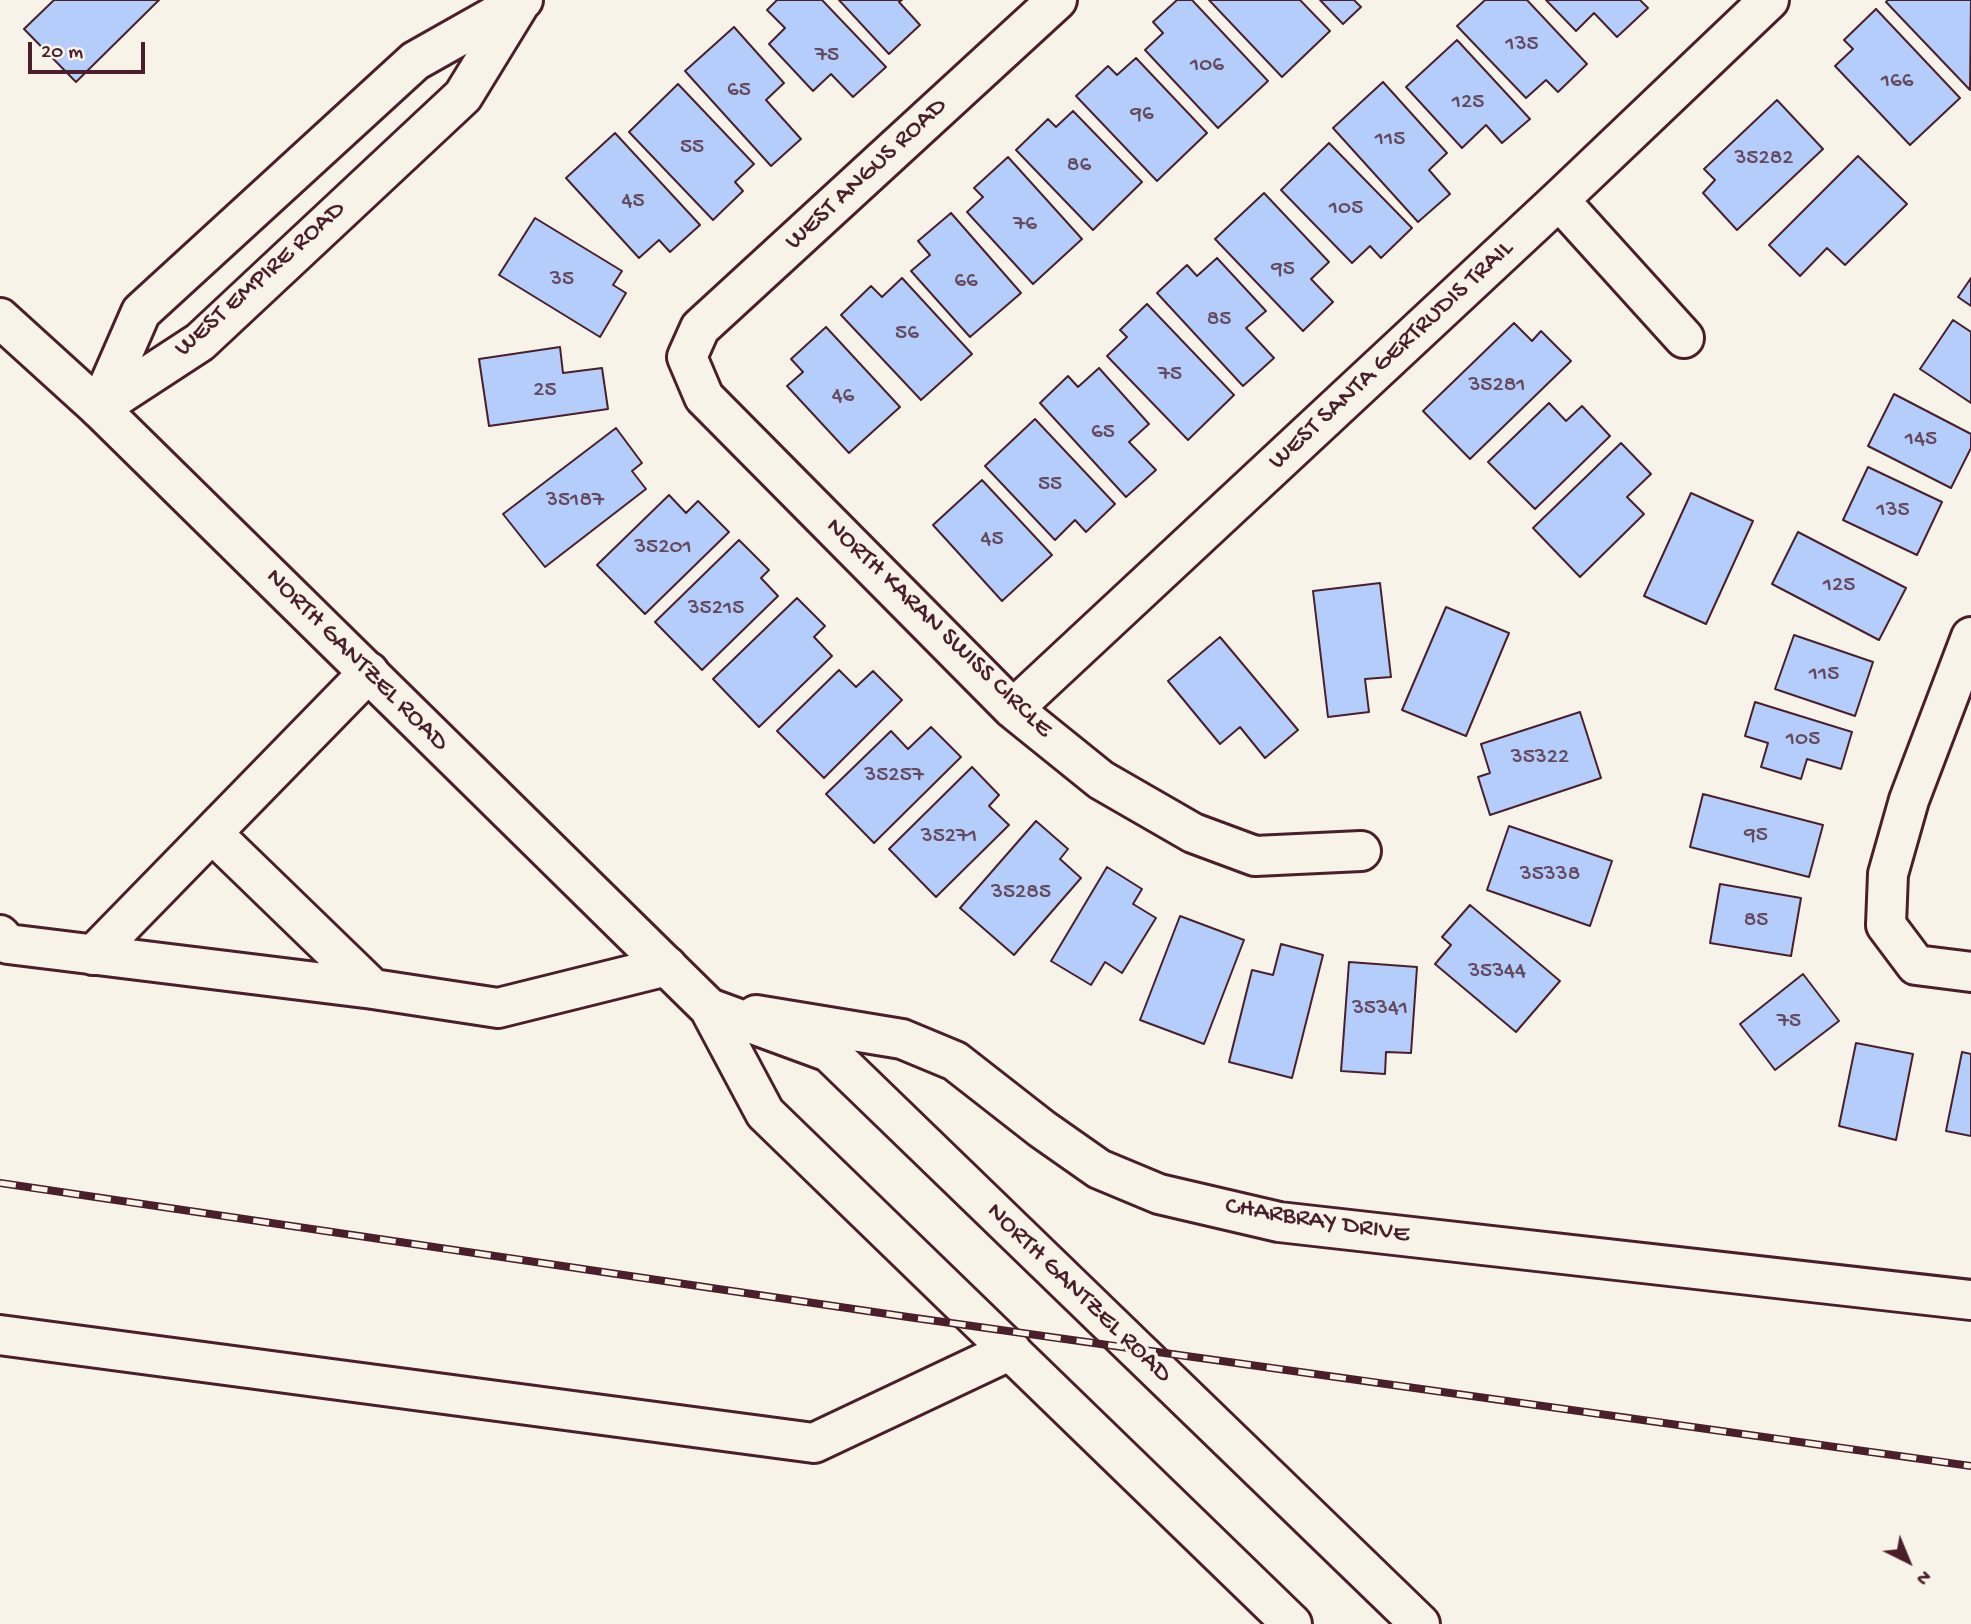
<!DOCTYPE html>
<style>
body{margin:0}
#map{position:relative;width:1971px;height:1624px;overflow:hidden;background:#f7f3e8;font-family:"Gochi Hand",sans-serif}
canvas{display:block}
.north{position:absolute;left:1873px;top:1526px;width:70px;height:70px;-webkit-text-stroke:5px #f7f3e8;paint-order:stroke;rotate:137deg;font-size:19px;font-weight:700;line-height:28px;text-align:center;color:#4a1f2b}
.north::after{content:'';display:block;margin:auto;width:24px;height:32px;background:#4a1f2b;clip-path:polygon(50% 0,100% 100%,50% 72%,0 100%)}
.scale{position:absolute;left:28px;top:42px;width:117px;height:32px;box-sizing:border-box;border:4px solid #4a1f2b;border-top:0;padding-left:9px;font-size:21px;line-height:24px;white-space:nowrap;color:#4a1f2b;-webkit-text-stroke:5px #f7f3e8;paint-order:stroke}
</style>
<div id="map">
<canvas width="1971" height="1624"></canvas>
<div class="north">N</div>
<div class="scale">20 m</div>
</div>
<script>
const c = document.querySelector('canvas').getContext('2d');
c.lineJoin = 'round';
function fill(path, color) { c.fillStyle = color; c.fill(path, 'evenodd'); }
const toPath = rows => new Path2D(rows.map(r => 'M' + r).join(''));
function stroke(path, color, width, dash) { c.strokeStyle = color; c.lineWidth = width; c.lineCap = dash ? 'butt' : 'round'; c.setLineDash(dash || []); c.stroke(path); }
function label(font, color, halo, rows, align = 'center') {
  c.font = font + ' "Gochi Hand",sans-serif'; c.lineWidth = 7; c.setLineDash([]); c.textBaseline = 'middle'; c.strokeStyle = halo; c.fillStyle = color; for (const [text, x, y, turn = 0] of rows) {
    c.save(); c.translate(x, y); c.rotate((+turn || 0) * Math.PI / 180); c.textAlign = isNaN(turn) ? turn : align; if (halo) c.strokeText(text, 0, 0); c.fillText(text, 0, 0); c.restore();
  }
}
const building = toPath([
 [54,0,159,0,76,82,24,29,54,0],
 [777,0,822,0,886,67,853,97,831,74,813,91,769,44,785,28,767,10,777,0],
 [839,0,902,0,899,2,920,25,889,54,839,0],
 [1177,0,1192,0,1268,81,1218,128,1145,50,1163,33,1153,22,1177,0],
 [1209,0,1300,0,1330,31,1282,77,1209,0],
 [1320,0,1354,0,1361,7,1343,24,1320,0],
 [1485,0,1527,0,1587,64,1558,92,1546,80,1526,98,1457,26,1485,0],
 [1546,0,1640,0,1648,8,1617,37,1594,13,1576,31,1546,0],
 [1888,0,1971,0,1970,90,1886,2,1888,0],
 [1876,9,1960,98,1910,145,1835,66,1853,49,1844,40,1876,9],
 [734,27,784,83,766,100,801,139,771,166,685,71,734,27],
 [1457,40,1530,119,1502,143,1486,125,1462,148,1406,87,1457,40],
 [1136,58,1207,133,1157,181,1076,96,1108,66,1117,75,1136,58],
 [1383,82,1447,153,1429,170,1450,194,1418,222,1333,128,1383,82],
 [678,84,754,164,735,182,743,191,713,220,629,132,678,84],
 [1777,100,1823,149,1737,230,1703,193,1715,180,1704,169,1777,100],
 [1073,111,1142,182,1093,230,1016,150,1048,119,1056,127,1073,111],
 [615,133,700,225,670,252,659,240,639,258,566,178,615,133],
 [1329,143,1412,228,1381,258,1370,246,1352,263,1281,190,1329,143],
 [1858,156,1907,204,1845,265,1827,248,1800,276,1769,245,1858,156],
 [1008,157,1082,239,1033,284,967,212,983,197,974,188,1008,157],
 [1264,193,1329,262,1311,279,1333,302,1303,331,1215,239,1264,193],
 [951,213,1021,293,970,337,911,271,930,255,918,241,951,213],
 [535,218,622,271,613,285,626,293,600,337,499,275,535,218],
 [1217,258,1266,311,1246,328,1274,358,1243,386,1157,293,1187,265,1197,276,1217,258],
 [902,278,972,354,921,400,841,315,871,286,882,297,902,278],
 [1971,278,1971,306,1958,297,1971,278],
 [1147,304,1234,395,1188,440,1107,356,1127,337,1120,330,1147,304],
 [1953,320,1971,332,1971,403,1920,369,1953,320],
 [1514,323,1532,341,1541,331,1571,361,1470,459,1423,411,1514,323],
 [826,327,900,407,849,453,787,386,803,372,791,359,826,327],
 [560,347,563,373,602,368,608,409,489,426,479,359,560,347],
 [1099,368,1149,424,1129,442,1156,470,1126,497,1040,403,1068,376,1078,387,1099,368],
 [1894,394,1971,434,1971,448,1951,488,1868,446,1894,394],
 [1549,403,1566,421,1582,406,1610,436,1535,509,1488,462,1549,403],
 [1035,419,1115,504,1086,532,1075,520,1055,540,985,466,1035,419],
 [616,428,642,463,632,471,646,489,545,567,503,514,616,428],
 [1621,443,1651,474,1627,497,1644,514,1580,577,1533,528,1621,443],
 [1868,467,1942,502,1917,555,1843,520,1868,467],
 [982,480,1052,555,1002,601,933,525,982,480],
 [1691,493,1753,521,1706,624,1644,596,1691,493],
 [669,495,686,513,698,501,729,532,645,614,597,565,669,495],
 [1798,532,1906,588,1879,640,1772,584,1798,532],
 [739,540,769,570,761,578,778,596,702,670,655,622,739,540],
 [1380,583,1391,677,1365,679,1369,712,1328,717,1313,591,1380,583],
 [797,598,825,626,814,637,832,656,759,727,713,679,797,598],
 [1446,607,1509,633,1466,736,1402,710,1446,607],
 [1794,635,1873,662,1855,716,1775,689,1794,635],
 [1220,637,1298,730,1265,758,1240,727,1220,744,1168,681,1220,637],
 [839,670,856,687,873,671,902,700,824,778,777,731,839,670],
 [1755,702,1852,732,1841,769,1807,759,1801,779,1761,767,1768,743,1745,736,1755,702],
 [1580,712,1601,778,1490,815,1478,777,1490,773,1481,744,1580,712],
 [931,727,961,757,874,843,826,794,891,731,908,749,931,727],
 [972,767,999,795,989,806,1009,825,936,897,889,849,972,767],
 [1703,794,1823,825,1809,877,1690,847,1703,794],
 [1036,821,1068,849,1060,859,1081,878,1014,955,960,908,1036,821],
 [1509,826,1612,861,1590,926,1487,890,1509,826],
 [1107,867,1142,889,1133,904,1156,918,1122,973,1105,962,1091,985,1051,961,1107,867],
 [1720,884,1801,898,1791,956,1710,943,1720,884],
 [1470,905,1560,981,1516,1032,1435,964,1451,945,1442,937,1470,905],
 [1180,916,1244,940,1204,1044,1140,1020,1180,916],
 [1281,944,1323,955,1292,1078,1229,1062,1252,970,1273,975,1281,944],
 [1349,962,1417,967,1411,1053,1386,1052,1385,1074,1341,1071,1349,962],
 [1803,974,1839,1021,1775,1070,1740,1024,1803,974],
 [1856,1043,1913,1054,1896,1140,1839,1126,1856,1043],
 [1962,1052,1971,1054,1971,1136,1946,1131,1962,1052]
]);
const minor = toPath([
 [1057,0,700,328,687,357,704,397,1013,709,1101,780,1193,833,1255,856,1361,851],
 [1559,200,1684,338],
 [99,408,141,312,415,61,523,0],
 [99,408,200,342,463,96,520,3],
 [1971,637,1909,800,1888,874,1886,925,1916,965,1971,972],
 [1013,709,1559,200,1769,0],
 [212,833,373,989],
 [0,935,8,944,373,989,498,1008,667,966],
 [93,955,369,672],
 [756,1015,902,1039,955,1061,1042,1129,1099,1169,1159,1194,1279,1222,1971,1300],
 [0,1335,814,1443,1011,1350]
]);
const major = toPath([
 [0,318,99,408,709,1008,765,1113,1292,1624],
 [709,1008,829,1052,1420,1624]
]);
const rail = toPath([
 [0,1183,908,1317,1971,1466]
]);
const numberNames = [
 ["135",1522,45],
 ["75",827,56],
 ["106",1207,66],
 ["166",1897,82],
 ["65",739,91],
 ["125",1468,103],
 ["96",1142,115],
 ["115",1390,140],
 ["55",692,148],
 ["35282",1764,159],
 ["86",1079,166],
 ["45",633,202],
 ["105",1346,209],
 ["76",1025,225],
 ["95",1283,270],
 ["35",562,280],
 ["66",966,282],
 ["85",1219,320],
 ["56",907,334],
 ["75",1170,375],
 ["35281",1497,386],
 ["25",545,391],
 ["46",843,397],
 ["65",1103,433],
 ["145",1921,440],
 ["55",1050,485],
 ["35187",575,501],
 ["135",1893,511],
 ["45",992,540],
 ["35201",663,548],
 ["125",1839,586],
 ["35215",716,609],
 ["115",1824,675],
 ["105",1803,740],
 ["35322",1540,758],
 ["35257",894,776],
 ["95",1756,836],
 ["35271",949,837],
 ["35338",1550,875],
 ["35285",1021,893],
 ["85",1756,921],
 ["35344",1497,972],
 ["35341",1380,1009],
 ["75",1789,1022]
];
const streetNames = [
 ["WEST ANGUS ROAD",867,175,-43],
 ["WEST EMPIRE ROAD",261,280,-42],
 ["WEST SANTA GERTRUDIS TRAIL",1392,356,-43],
 ["NORTH KARAN SWISS CIRCLE",938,629,44],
 ["NORTH GANTZEL ROAD",356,661,45],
 ["CHARBRAY DRIVE",1317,1222,9],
 ["NORTH GANTZEL ROAD",1078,1294,44]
];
fill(building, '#b5cdfb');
stroke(building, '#4a1f2b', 2);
stroke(minor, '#4a1f2b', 44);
stroke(major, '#4a1f2b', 44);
stroke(minor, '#f7f3e8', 38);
stroke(major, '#f7f3e8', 38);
stroke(rail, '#4a1f2b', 8);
stroke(rail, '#f7f3e8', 5, [16]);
label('23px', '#654a5f', null, numberNames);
label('26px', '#4a1f2b', '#f7f3e8', streetNames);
</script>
